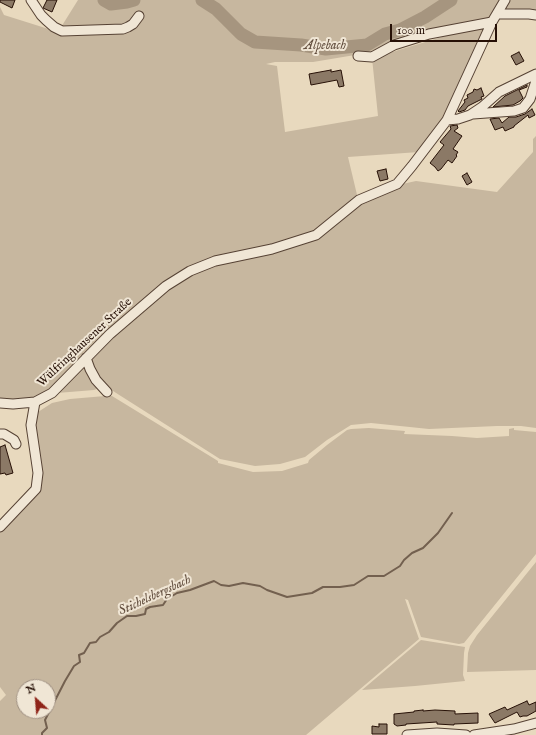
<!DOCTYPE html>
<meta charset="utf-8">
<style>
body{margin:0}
#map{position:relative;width:536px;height:735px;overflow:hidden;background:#e8d9be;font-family:"IM FELL English",serif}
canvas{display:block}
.north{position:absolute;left:16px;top:679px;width:40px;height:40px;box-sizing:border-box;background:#f0e6d5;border:1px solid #9f9082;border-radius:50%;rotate:334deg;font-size:11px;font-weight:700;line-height:16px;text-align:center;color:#261006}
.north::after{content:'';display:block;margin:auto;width:14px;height:18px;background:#8f2418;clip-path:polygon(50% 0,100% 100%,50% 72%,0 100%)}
.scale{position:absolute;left:390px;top:24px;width:107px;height:18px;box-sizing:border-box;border:2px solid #261006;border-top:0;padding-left:5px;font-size:12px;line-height:14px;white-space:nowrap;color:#261006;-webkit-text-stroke:3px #f0e6d5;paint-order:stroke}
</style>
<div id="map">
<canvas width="536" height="735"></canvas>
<div class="north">N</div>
<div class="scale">100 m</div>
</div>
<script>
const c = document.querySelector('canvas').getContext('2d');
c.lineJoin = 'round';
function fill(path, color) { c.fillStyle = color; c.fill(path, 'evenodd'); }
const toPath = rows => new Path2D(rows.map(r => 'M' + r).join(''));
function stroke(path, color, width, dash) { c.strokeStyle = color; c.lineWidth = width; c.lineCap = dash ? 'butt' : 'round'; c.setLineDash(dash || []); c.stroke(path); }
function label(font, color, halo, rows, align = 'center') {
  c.font = font + ' "IM FELL English",serif'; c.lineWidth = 4; c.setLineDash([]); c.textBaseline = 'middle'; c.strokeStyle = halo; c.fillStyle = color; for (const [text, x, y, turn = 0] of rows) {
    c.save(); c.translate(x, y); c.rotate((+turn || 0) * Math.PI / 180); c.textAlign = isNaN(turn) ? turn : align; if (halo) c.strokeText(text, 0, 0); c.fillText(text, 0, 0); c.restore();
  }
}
const green = toPath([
 [78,0,501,0,493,11,489,20,400,40,367,53,313,62,275,62,266,64,277,66,285,132,378,116,372,58,482,25,485,29,452,100,443,117,419,152,348,157,358,199,311,233,268,245,222,256,184,270,151,293,110,330,48,391,34,398,21,402,0,399,0,7,4,15,58,32],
 [508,0,536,0,536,13,503,11],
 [536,136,536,428,521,426,497,426,429,429,371,423,351,425,327,440,305,457,280,464,255,466,220,459,113,391,107,389,98,379,88,359,168,286,192,272,316,236,360,201,398,185,416,181,497,192,533,152,533,139],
 [85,363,99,385,97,389,94,390,57,393],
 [105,396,112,396,130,407,218,461,218,463,253,472,282,471,308,463,309,460,327,445,347,430,351,429,369,428,405,431,404,434,452,436,477,438,509,436,509,429,514,428,514,430,536,432,536,554,464,643,459,644,421,637,408,600,405,599,419,639,306,735,0,735,0,701,6,695,0,687,0,531,36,494,42,486,41,472,33,425,36,415,38,412,52,403,70,399],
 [24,687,48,687,48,711,24,711],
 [536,562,536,670,467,672,468,653,470,646,477,635],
 [421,640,465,647,464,653,463,675,465,681,415,686,362,690]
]);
const stream = toPath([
 [42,735,42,733,47,728,45,720,65,681,74,666,80,662,79,655,84,653,90,643,96,642,100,637,109,632,117,623,127,616,136,616,145,614,146,609,150,607,163,605,167,599,177,593,190,590,214,581,221,585,229,586,243,583,260,586,267,590,287,597,312,593,323,587,340,587,354,585,368,576,384,576,400,566,404,560,412,553,423,548,438,533,452,513]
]);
const river = toPath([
 [104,0,111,4,127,2,134,0],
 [202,0,216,9,241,34,255,42,301,45,326,49,367,45,385,34,400,30,425,17,451,0]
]);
const building = toPath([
 [0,0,15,0,12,8,0,2,0,0],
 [47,0,57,0,52,12,43,8,47,0],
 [519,52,524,61,516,65,511,56,519,52],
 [331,70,331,72,341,70,344,86,339,87,337,80,311,85,309,74,331,70],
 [527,85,527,87,519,90,523,98,520,101,513,105,493,107,505,96,527,85],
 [481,88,484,96,481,97,482,99,468,106,465,110,459,112,458,111,465,102,464,100,468,98,467,95,473,92,474,89,477,90,481,88],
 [532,109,535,115,529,118,528,115,514,126,514,127,505,131,503,127,495,130,490,119,499,118,502,123,509,117,516,117,525,114,532,109],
 [457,125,458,128,454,131,462,136,453,149,458,152,456,155,457,156,452,163,448,160,441,169,438,171,435,167,430,163,444,145,440,142,451,129,450,126,457,125],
 [386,169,388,179,380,181,377,171,386,169],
 [467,173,472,182,467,185,462,176,467,173],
 [5,445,13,473,6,475,5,473,0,474,0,447,5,445],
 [527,701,529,705,536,702,536,711,527,716,523,716,520,717,517,712,495,723,489,714,505,707,507,710,527,701],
 [423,710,423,711,435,710,455,711,455,714,478,713,478,723,454,724,454,725,437,724,437,722,406,724,406,725,397,726,394,724,394,714,414,712,414,711,423,710],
 [379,724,387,724,387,734,372,734,372,726,379,727,379,724]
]);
const minor = toPath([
 [31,0,41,15,46,20,54,27,62,31,123,29,128,27,133,24,139,16],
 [497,14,529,14,536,15],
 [358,56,372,57,394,45,429,34,492,22],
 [473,114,514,111,523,108,530,99,536,81],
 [447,120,458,119,470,115,482,107,499,92,536,74],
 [86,358,90,369,96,380,107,392],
 [0,403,13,404,35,402,52,393,110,334,166,286,190,271,215,261,272,249,316,235,359,200,397,184,412,166,447,120,492,22,505,0],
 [0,434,4,434,14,440,16,444],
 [0,527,36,489,38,473,31,425,35,402],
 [407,735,437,733,466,735],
 [474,735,514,729,536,723]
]);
const streetNames = [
 ["Wülfringhausener Straße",85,343,-43]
];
const waterNames = [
 ["Alpebach",325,46],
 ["Stichelsbergsbach",155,596,-25]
];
fill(green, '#c7b79f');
stroke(stream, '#73604f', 2);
stroke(river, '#a6957f', 13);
fill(building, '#8b7966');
stroke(building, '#261006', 1);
stroke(minor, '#564234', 11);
stroke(minor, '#f0e6d5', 9);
label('12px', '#261006', '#f0e6d5', streetNames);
label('italic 13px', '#604c3c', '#f0e6d5', waterNames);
</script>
